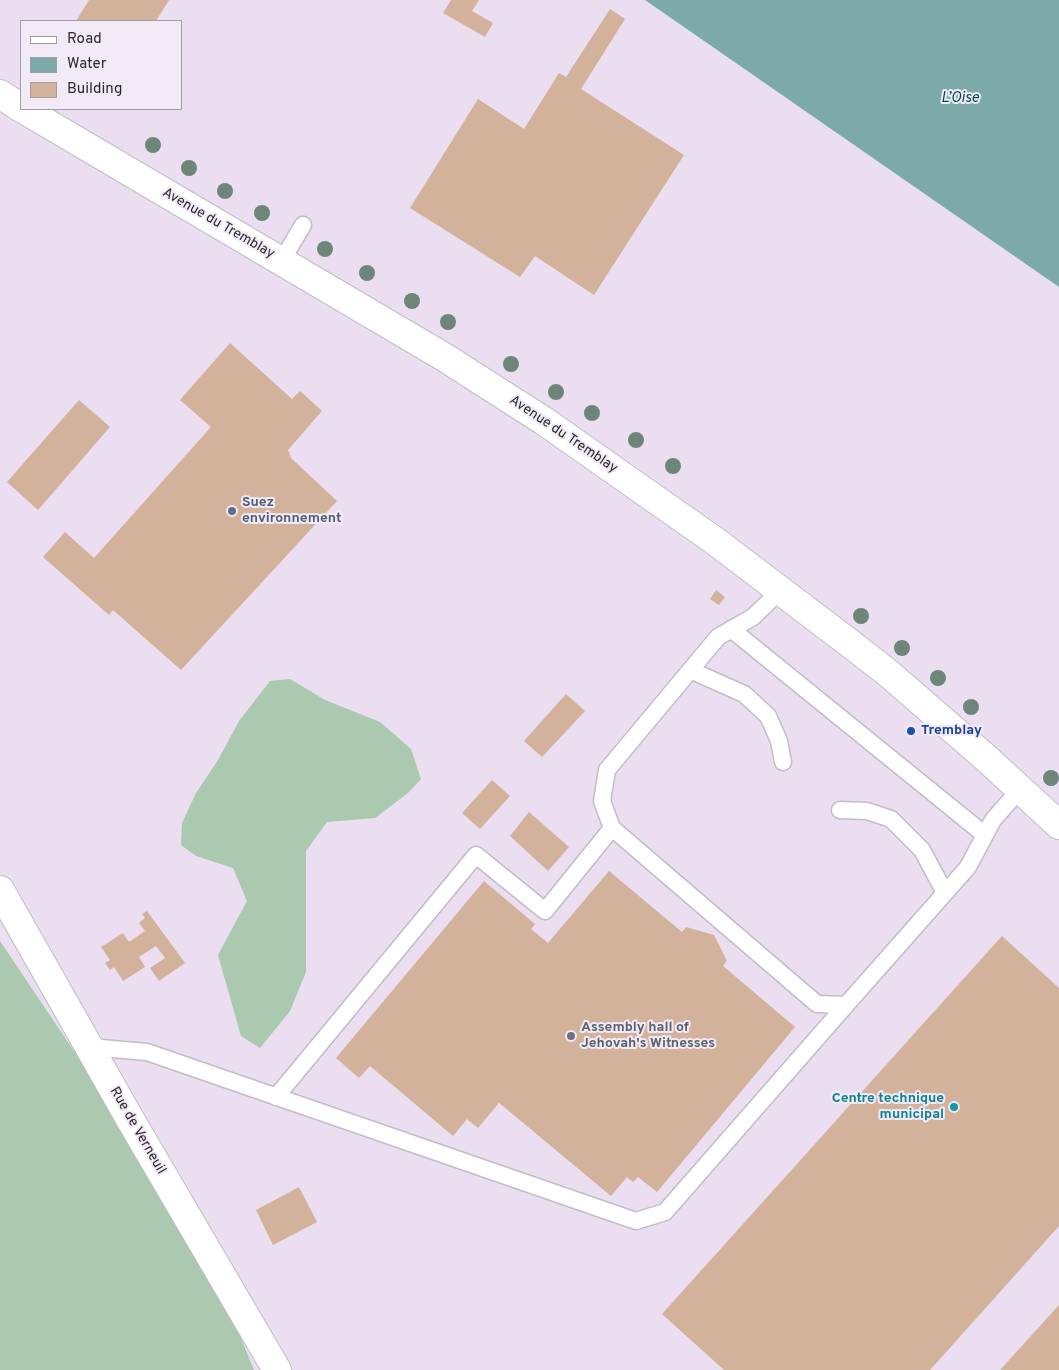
<!DOCTYPE html>
<meta charset="utf-8">
<style>
body{margin:0}
#map{position:relative;width:1059px;height:1370px;overflow:hidden;background:#f2eaf6;font-family:Overpass,sans-serif}
canvas{display:block}
.legend{position:absolute;left:20px;top:20px;width:162px;height:90px;box-sizing:border-box;background:#f2eaf6;border:1px solid #a29ca5;margin:0;padding:6px 9px;list-style:none;font-size:15px;color:#2b282c}
.legend li{display:flex;align-items:center;gap:10px;height:25px}
.legend b{width:25px;border:1px solid #a29ca5}
</style>
<div id="map">
<canvas width="1059" height="1370"></canvas>
<ul class="legend">
<li><b style="height:6px;background:#fff"></b>Road</li>
<li><b style="height:14px;background:#7baaa9"></b>Water</li>
<li><b style="height:14px;background:#d3b29b"></b>Building</li>
</ul>
</div>
<script>
const c = document.querySelector('canvas').getContext('2d');
c.lineJoin = 'round';
function fill(path, color) { c.fillStyle = color; c.fill(path, 'evenodd'); }
const toPath = rows => new Path2D(rows.map(r => 'M' + r).join(''));
function stroke(path, color, width, dash) { c.strokeStyle = color; c.lineWidth = width; c.lineCap = dash ? 'butt' : 'round'; c.setLineDash(dash || []); c.stroke(path); }
function label(font, color, halo, rows, align = 'center') {
  c.font = font + ' Overpass,sans-serif'; c.lineWidth = 4; c.setLineDash([]); c.textBaseline = 'middle'; c.strokeStyle = halo; c.fillStyle = color; for (const [text, x, y, turn = 0] of rows) {
    c.save(); c.translate(x, y); c.rotate((+turn || 0) * Math.PI / 180); c.textAlign = isNaN(turn) ? turn : align; if (halo) c.strokeText(text, 0, 0); c.fillText(text, 0, 0); c.restore();
  }
}
const built = toPath([
 [0,0,645,0,1059,287,1059,1370,254,1370,208,1257,150,1164,0,941],
 [21,21,181,21,181,109,21,109]
]);
const forest = toPath([
 [290,679,325,700,380,722,411,749,421,779,408,793,375,818,327,822,306,851,306,972,290,1011,260,1048,241,1036,218,955,247,901,233,868,196,856,181,845,182,823,196,793,218,760,239,721,270,681],
 [0,941,150,1164,208,1257,254,1370,0,1370]
]);
const water = toPath([
 [645,0,1059,0,1059,287]
]);
const building = toPath([
 [89,0,169,0,156,21,76,21],
 [451,0,479,0,472,11,493,23,485,37,443,13],
 [610,9,625,19,581,89,684,155,594,295,535,256,520,277,410,208,478,99,524,129,559,73,566,77],
 [230,343,292,399,300,391,322,411,288,450,291,458,337,501,181,670,113,610,109,615,43,557,65,532,94,558,211,427,180,400],
 [79,400,110,427,38,510,7,482],
 [716,590,725,597,719,605,710,599],
 [566,694,585,711,542,757,524,741],
 [492,780,510,796,480,829,462,813],
 [529,812,569,847,548,871,510,836],
 [609,871,682,932,686,927,714,935,727,961,723,966,795,1027,657,1192,638,1177,633,1182,627,1177,611,1196,498,1102,498,1104,478,1128,467,1119,453,1136,370,1066,359,1078,336,1058,484,881,535,924,531,929,548,943],
 [147,911,185,963,159,981,150,968,165,958,156,946,139,957,145,967,123,981,114,967,110,970,105,963,110,960,101,947,123,933,129,942,145,931,139,923,145,918,142,914],
 [1002,936,1059,988,1059,1226,930,1370,724,1370,662,1314],
 [299,1187,317,1222,273,1245,256,1210],
 [1059,1305,1059,1370,1000,1370]
]);
const service = toPath([
 [281,262,303,225],
 [781,590,753,617,718,637,607,770,602,801,612,828,817,1004,846,1005,968,867,993,820,1020,789],
 [731,629,985,835],
 [690,670,744,694,768,716,779,741,783,762],
 [840,810,867,811,891,819,922,850,945,893],
 [89,1047,147,1052,636,1221,665,1212,846,1005],
 [276,1097,476,855,545,911,612,828]
]);
const minor = toPath([
 [0,890,130,1119,277,1370]
]);
const secondary = toPath([
 [0,94,21,108],
 [23,109,444,357,544,421,608,466,715,541,852,645,888,673,986,758,1059,825]
]);
const trees = [
 [153,145],
 [189,168],
 [225,191],
 [262,213],
 [325,249],
 [367,273],
 [412,301],
 [448,322],
 [511,364],
 [556,392],
 [592,413],
 [636,440],
 [673,466],
 [861,616],
 [902,648],
 [938,678],
 [971,707],
 [1051,778]
];
const markers = [
 [232,511,5,"#5c6f8a"],
 [911,731,5,"#1a4fb4"],
 [571,1036,5,"#6b7280"],
 [954,1107,5,"#0f9aa8"]
];
const streetNames = [
 ["Avenue du Tremblay",218,224,30],
 ["Avenue du Tremblay",563,435,34],
 ["Rue de Verneuil",137,1131,60]
];
const serviceNames = [
 ["Suez",242,503],
 ["environnement",242,519]
];
const transitNames = [
 ["Tremblay",921,731]
];
const worshipNames = [
 ["Assembly hall of",581,1028],
 ["Jehovah's Witnesses",581,1044]
];
const cultureNames = [
 ["Centre technique",944,1099],
 ["municipal",944,1115]
];
const waterNames = [
 ["L’Oise",960,99]
];
fill(built, '#eadef0');
fill(forest, '#aac9af');
fill(water, '#7baaa9');
fill(building, '#d3b29b');
stroke(service, '#c3bcc7', 19);
stroke(minor, '#c3bcc7', 30);
stroke(secondary, '#c3bcc7', 30);
stroke(service, '#fff', 16);
stroke(minor, '#fff', 28);
stroke(secondary, '#fff', 28);
c.fillStyle = '#6d8679';
for (const [x, y] of trees) { c.beginPath(); c.arc(x, y, 8, 0, 2 * Math.PI); c.fill(); }
for (const [x, y, r, color] of markers) { const dot = new Path2D(); dot.arc(x, y, r, 0, 2 * Math.PI); c.fillStyle = color; c.fill(dot); stroke(dot, '#f2eaf6', 2); }
label('14px', '#2b282c', '#f2eaf6', streetNames);
label('bold 14px', '#4e5e75', '#f2eaf6', serviceNames, 'left');
label('bold 14px', '#164399', '#f2eaf6', transitNames, 'left');
label('bold 14px', '#5b616d', '#f2eaf6', worshipNames, 'left');
label('bold 14px', '#0d838f', '#f2eaf6', cultureNames, 'right');
label('italic 15px', '#004b4b', '#f2eaf6', waterNames);
</script>
